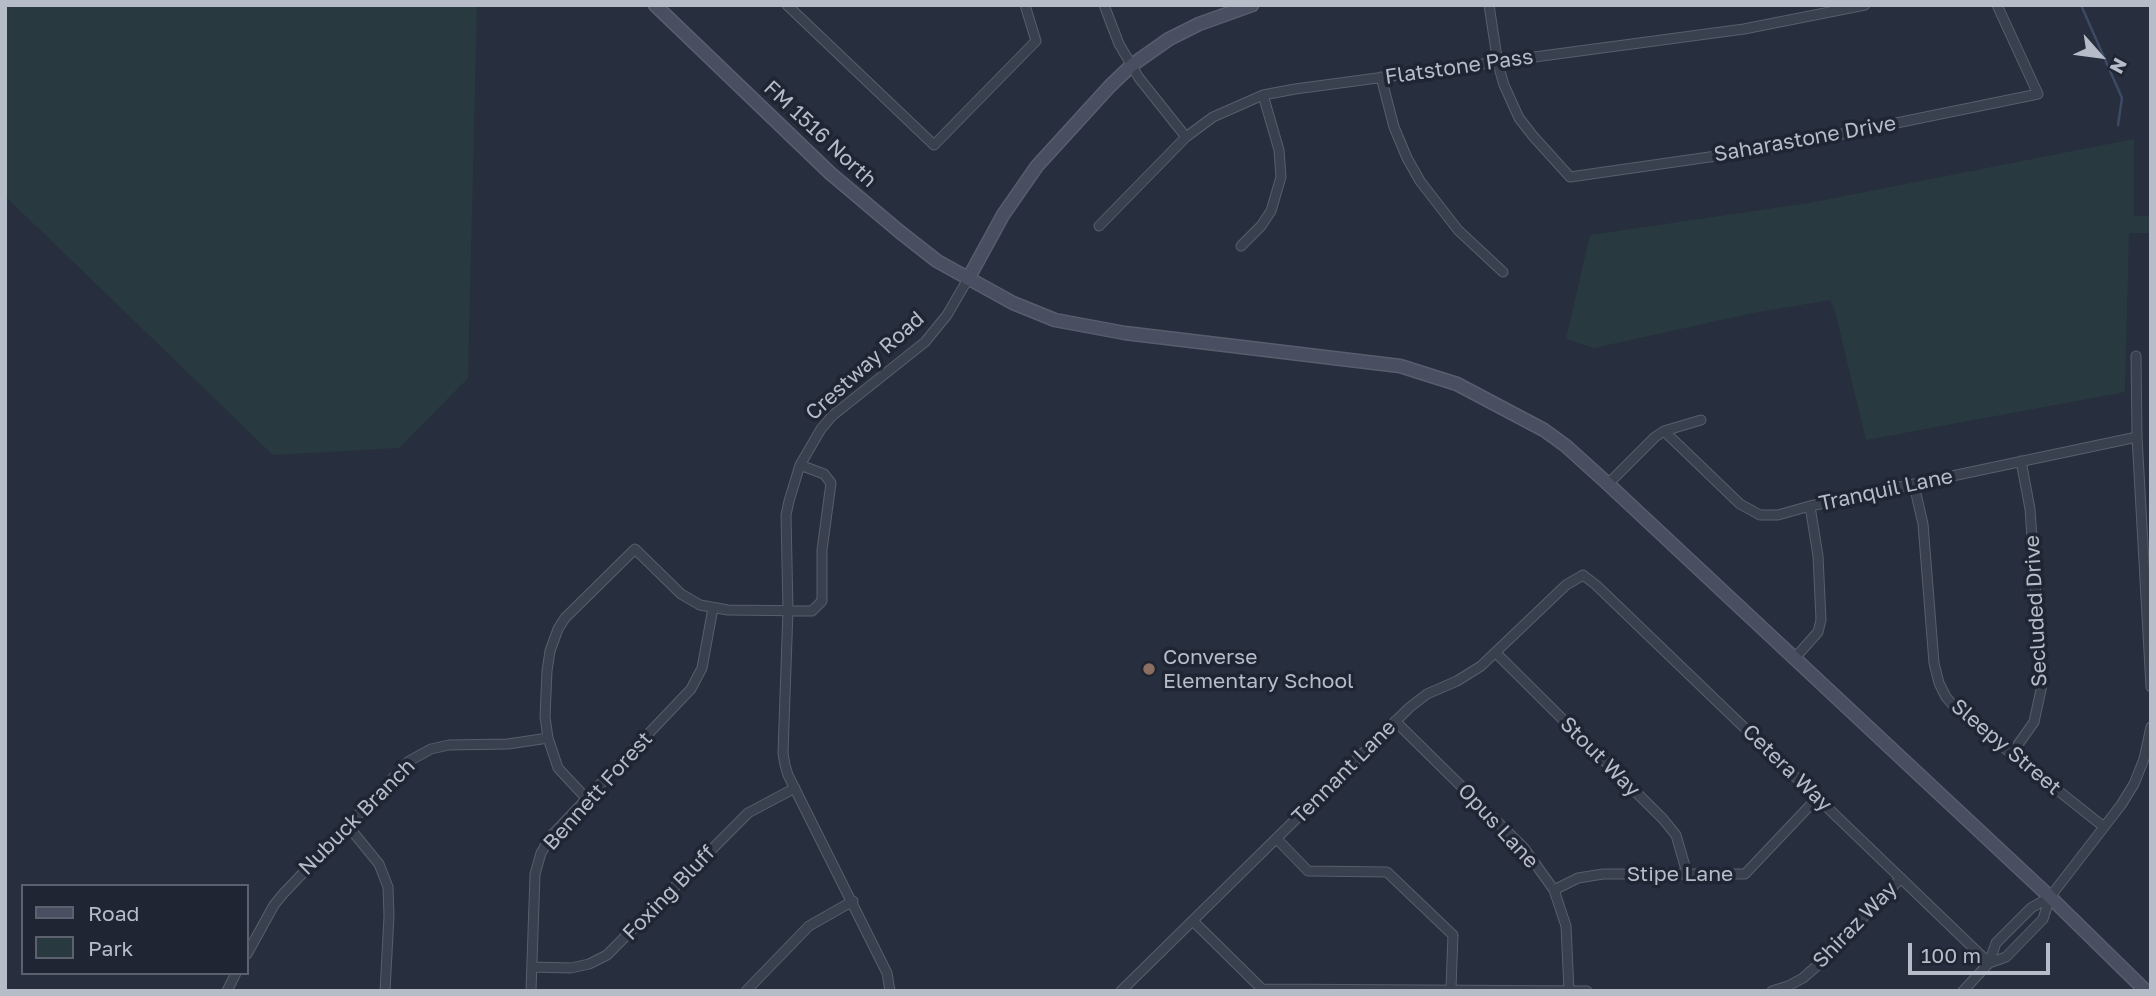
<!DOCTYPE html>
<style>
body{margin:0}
#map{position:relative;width:2156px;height:996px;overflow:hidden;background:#272e3e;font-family:"Golos Text",sans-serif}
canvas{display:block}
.frame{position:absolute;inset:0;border:7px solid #b7bcc9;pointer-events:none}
.legend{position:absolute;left:21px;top:884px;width:228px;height:91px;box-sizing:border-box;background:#1f2533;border:2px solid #5c616f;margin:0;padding:9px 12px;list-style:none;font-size:21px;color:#b7bcc9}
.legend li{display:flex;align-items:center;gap:14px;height:35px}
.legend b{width:35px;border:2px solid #5c616f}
.north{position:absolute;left:2065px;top:21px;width:70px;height:70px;-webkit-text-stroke:5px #1f2533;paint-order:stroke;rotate:118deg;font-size:19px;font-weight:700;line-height:28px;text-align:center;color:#b7bcc9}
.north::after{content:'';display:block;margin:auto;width:24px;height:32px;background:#b7bcc9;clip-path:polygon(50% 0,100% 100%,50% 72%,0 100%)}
.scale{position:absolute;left:1908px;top:943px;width:142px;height:32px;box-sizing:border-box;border:4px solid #b7bcc9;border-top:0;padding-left:9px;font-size:21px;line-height:24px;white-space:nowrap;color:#b7bcc9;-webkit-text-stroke:5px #1f2533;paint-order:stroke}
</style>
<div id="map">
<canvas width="2156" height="996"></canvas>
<div class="frame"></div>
<ul class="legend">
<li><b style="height:9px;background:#494f61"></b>Road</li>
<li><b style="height:19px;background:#283a3f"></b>Park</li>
</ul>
<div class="north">N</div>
<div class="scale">100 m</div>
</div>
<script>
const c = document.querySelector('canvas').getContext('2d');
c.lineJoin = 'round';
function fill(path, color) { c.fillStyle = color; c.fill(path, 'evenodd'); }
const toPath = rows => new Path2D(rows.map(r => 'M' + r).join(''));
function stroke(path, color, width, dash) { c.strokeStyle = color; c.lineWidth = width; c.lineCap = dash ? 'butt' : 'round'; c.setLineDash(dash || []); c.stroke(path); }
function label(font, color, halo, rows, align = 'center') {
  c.font = font + ' "Golos Text",sans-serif'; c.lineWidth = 7; c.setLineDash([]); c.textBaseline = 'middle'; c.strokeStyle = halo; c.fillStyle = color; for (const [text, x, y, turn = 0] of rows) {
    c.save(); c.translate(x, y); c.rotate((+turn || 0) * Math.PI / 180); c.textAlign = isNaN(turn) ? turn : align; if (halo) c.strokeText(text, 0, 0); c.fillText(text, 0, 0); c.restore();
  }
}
const green = toPath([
 [5,5,477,5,468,378,399,448,273,455,5,196],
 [2134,139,2134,216,2151,216,2151,233,2129,233,2125,392,1866,440,1835,311,1830,300,1753,313,1594,348,1566,339,1590,235,1809,203]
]);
const stream = toPath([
 [2081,5,2122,98,2118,125]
]);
const street = toPath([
 [787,5,934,145,1036,41,1025,5],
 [1104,5,1119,44,1139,78,1186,137],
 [1489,5,1498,64,1504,85,1519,118,1533,136,1570,177,1779,147,2038,94,1997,5],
 [1381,77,1394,127,1407,158,1420,181,1458,230,1503,272],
 [1099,226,1186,137,1213,117,1263,95,1295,89,1744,29,1865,5],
 [1241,246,1261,226,1271,211,1281,177,1279,150,1263,95],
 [2136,356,2137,437,2151,687],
 [1664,431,1740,504,1760,515,1778,515,1810,506,2137,437],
 [1608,484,1655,437,1664,431,1701,420],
 [1914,485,1923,524,1934,663,1939,683,1946,697,1958,711,2104,827],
 [1496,653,1663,819,1676,835,1687,873],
 [1794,659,1818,632,1821,620,1818,556,1810,506],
 [1395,721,1524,848,1554,890,1566,926,1569,991],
 [2012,753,2034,722,2042,685,2030,509,2021,461],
 [587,799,558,768,548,738,545,717,547,671,550,651,558,629,565,618,635,549,681,594,700,605,728,610,812,611,822,601,822,550,831,483,824,474,800,465],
 [348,826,379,864,388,887,389,916,385,991],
 [1277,839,1308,871,1387,872,1453,935,1451,988],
 [1554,890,1578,878,1603,874,1745,874,1818,797],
 [2050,897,2043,919,2006,957,1989,963,1996,943,2031,908,2050,897,2121,805,2134,784,2144,759,2151,727],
 [1193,921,1262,989,1587,991],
 [247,954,274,905,283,894,409,761,431,749,449,745,508,744,548,738],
 [532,967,571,968,589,964,607,955,748,813,795,788],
 [227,991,236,973],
 [531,991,535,874,541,853,551,836,691,689,702,668,713,608],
 [746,991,809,926,853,901],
 [890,991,887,973,788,775,785,765,783,753,788,610,786,515,789,501,800,465,821,429,832,416,925,342,947,315,968,279],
 [1121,991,1410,707,1427,694,1457,681,1481,666,1566,585,1583,575,1596,585,1989,963,1963,991],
 [1772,991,1788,986,1803,978,1819,964,1901,878]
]);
const secondary = toPath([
 [655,5,830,173,900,232,937,261,1013,303,1055,320,1125,333,1400,366,1457,384,1544,430,1566,446,1608,484,2050,897,2146,991],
 [968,279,1003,215,1037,166,1110,86,1132,65,1169,39,1199,24,1252,5]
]);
const markers = [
 [1149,669,7,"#8d6e63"]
];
const streetNames = [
 ["Flatstone Pass",1459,67,-8],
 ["FM 1516 North",820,134,43],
 ["Saharastone Drive",1805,139,-10],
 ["Crestway Road",865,366,-42],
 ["Tranquil Lane",1886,490,-12],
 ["Secluded Drive",2036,611,-93],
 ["Sleepy Street",2006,747,40],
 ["Stout Way",1600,757,45],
 ["Cetera Way",1787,768,44],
 ["Tennant Lane",1344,772,-45],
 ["Bennett Forest",598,791,-48],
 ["Nubuck Branch",357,817,-45],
 ["Opus Lane",1498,826,47],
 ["Stipe Lane",1680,874],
 ["Foxing Bluff",669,893,-46],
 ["Shiraz Way",1855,925,-46]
];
const poiNames = [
 ["Converse",1163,657],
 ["Elementary School",1163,681]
];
fill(green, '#283a3f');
stroke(stream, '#3d4a65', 2.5);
stroke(street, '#585e6c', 11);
stroke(secondary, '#585e6c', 15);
stroke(street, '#3a414e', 9);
stroke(secondary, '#494f61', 12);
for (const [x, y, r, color] of markers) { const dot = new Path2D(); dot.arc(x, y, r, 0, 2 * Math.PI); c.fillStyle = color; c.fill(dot); stroke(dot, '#1f2533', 2.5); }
label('21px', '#b7bcc9', '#1f2533', streetNames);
label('21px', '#b7bcc9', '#1f2533', poiNames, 'left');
</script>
